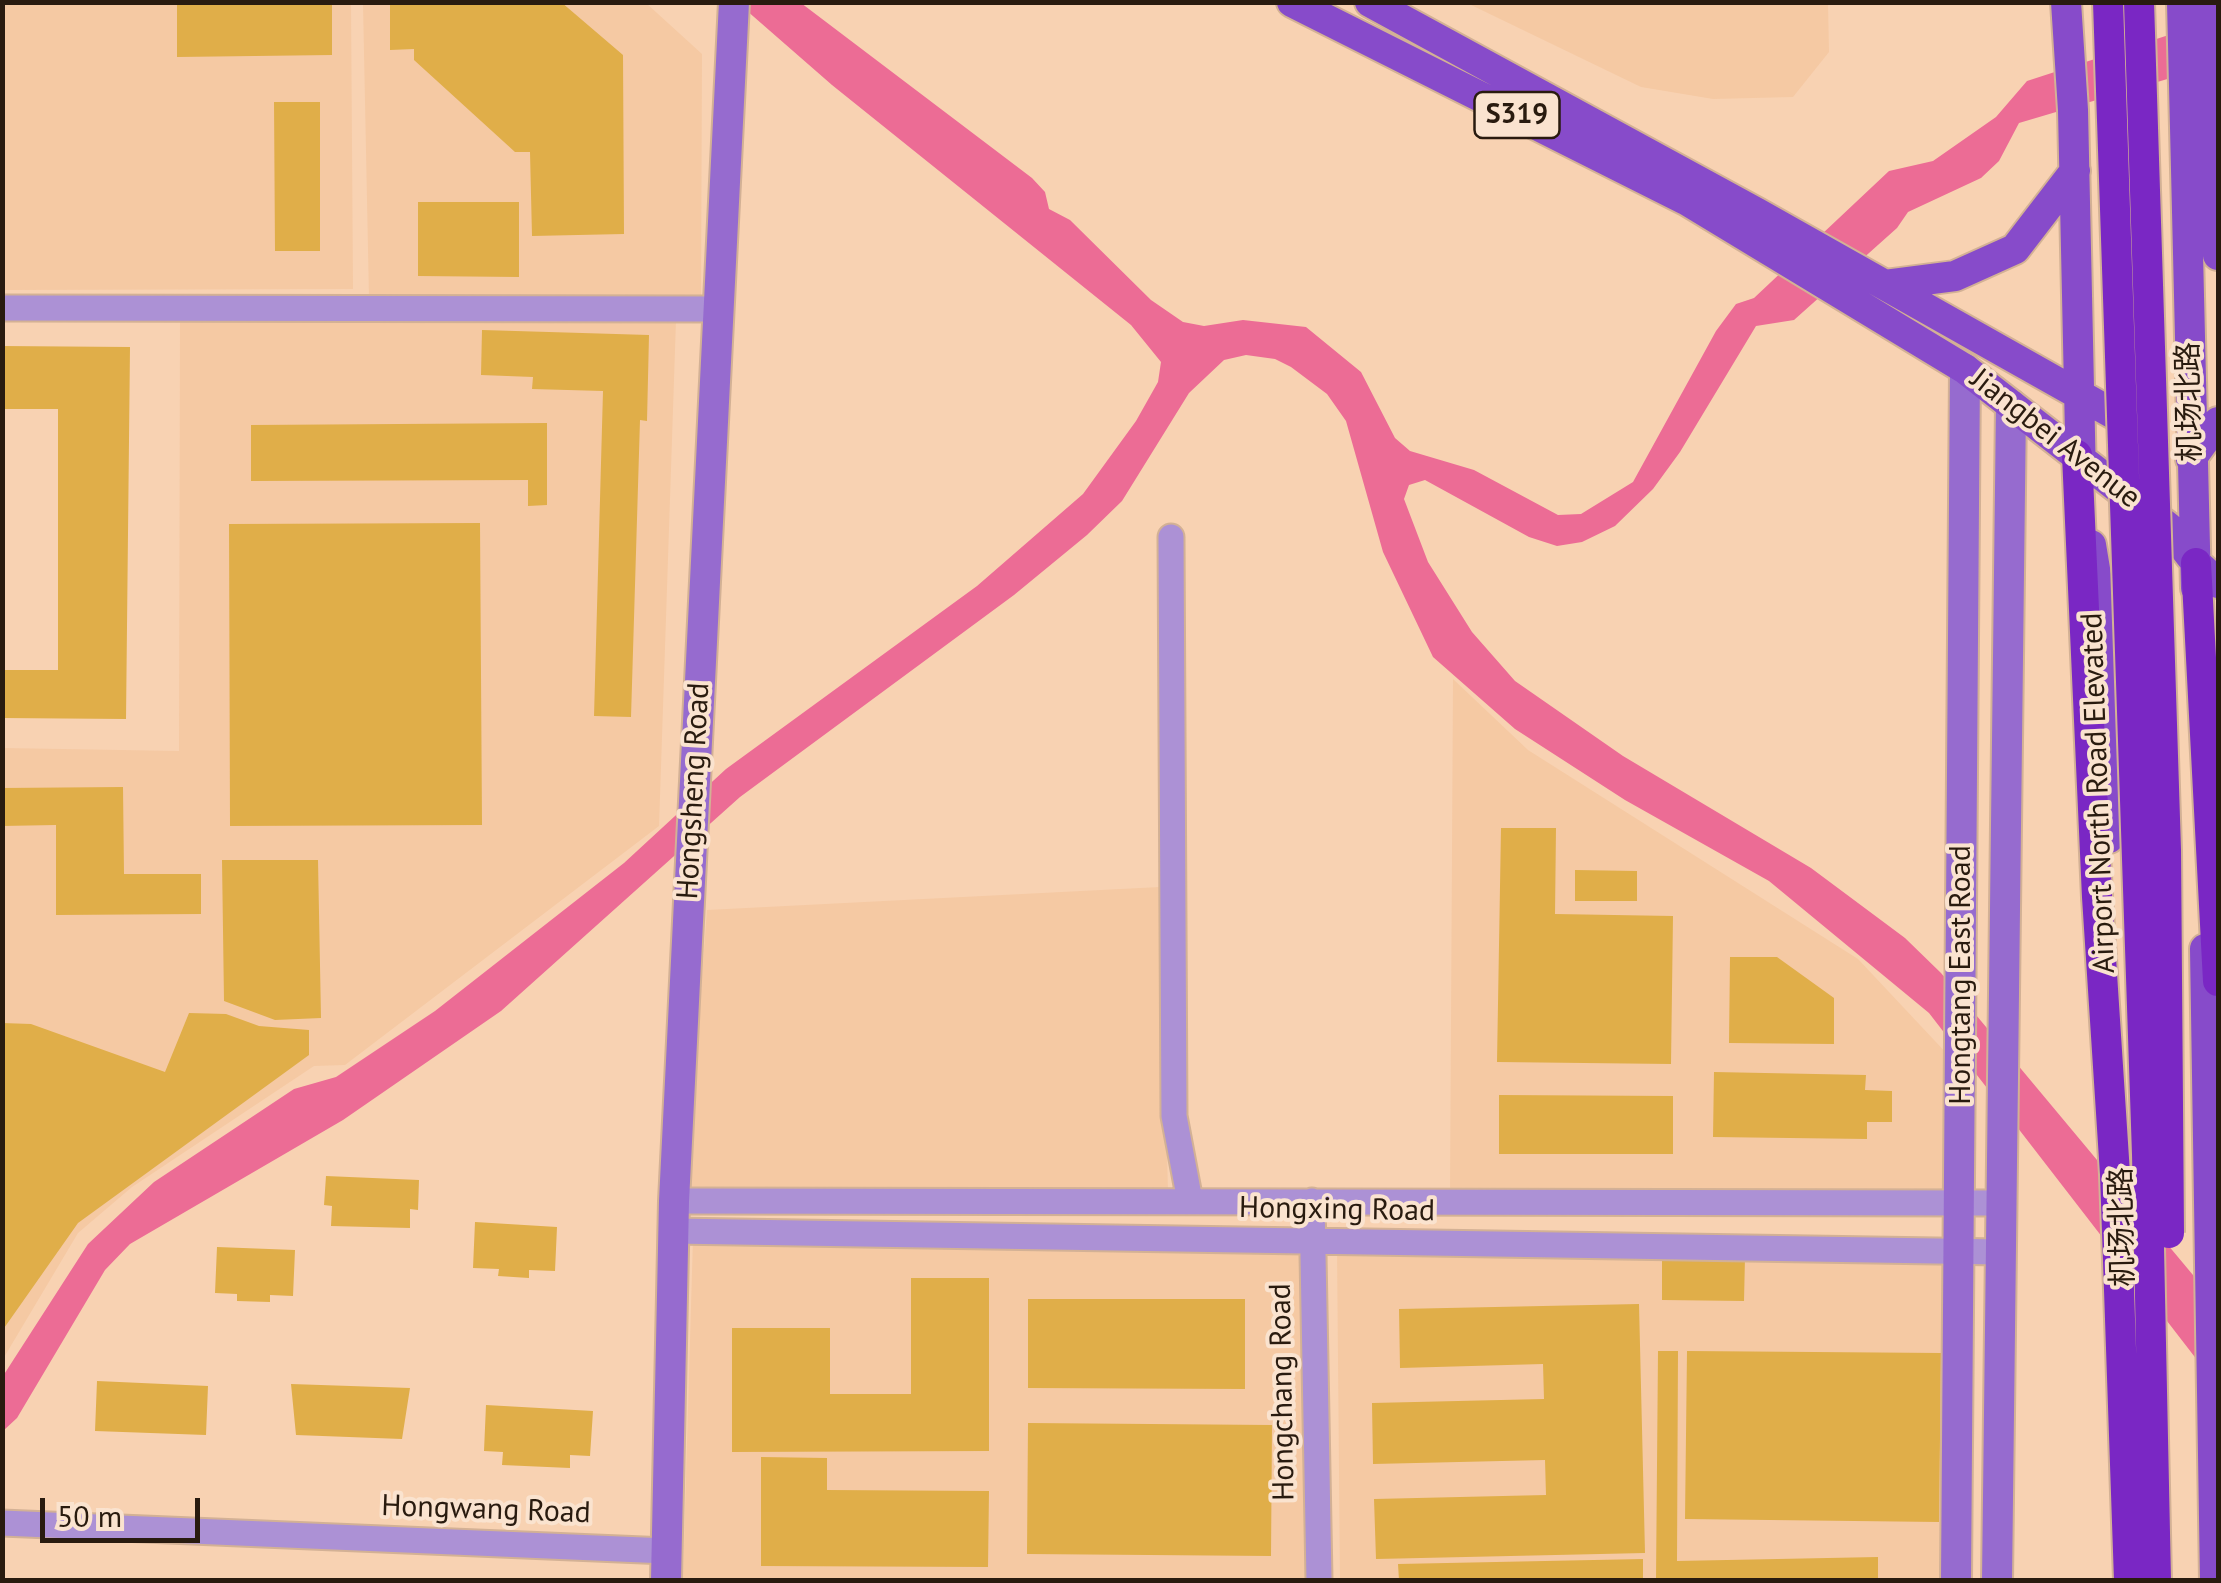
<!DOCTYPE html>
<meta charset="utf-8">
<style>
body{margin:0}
#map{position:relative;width:2221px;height:1583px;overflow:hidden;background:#f8d2b2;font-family:"PT Sans",sans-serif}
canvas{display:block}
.frame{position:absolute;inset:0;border:5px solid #291b0f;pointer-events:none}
.scale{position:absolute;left:40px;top:1498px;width:160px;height:45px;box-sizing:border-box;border:5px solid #291b0f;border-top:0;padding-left:12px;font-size:30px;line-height:35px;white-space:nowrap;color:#291b0f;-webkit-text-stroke:8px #fae3cf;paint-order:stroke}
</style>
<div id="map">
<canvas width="2221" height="1583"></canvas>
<div class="frame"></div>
<div class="scale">50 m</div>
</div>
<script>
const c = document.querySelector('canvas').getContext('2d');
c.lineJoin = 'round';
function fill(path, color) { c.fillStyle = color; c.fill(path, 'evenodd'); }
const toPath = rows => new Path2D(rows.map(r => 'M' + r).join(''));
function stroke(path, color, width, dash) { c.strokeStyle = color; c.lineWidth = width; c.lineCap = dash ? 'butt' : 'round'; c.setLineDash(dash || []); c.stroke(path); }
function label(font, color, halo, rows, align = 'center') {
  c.font = font + ' "PT Sans","Noto Sans SC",sans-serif'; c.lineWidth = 8; c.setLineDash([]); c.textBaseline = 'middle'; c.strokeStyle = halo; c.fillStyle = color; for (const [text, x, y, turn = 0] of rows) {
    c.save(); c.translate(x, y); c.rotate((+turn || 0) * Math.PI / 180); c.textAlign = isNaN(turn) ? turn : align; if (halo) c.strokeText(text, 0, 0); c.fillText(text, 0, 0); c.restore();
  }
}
const built = toPath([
 [2,3,351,3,353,289,3,290],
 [363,3,646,3,702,54,701,297,369,298],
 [1467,3,1828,3,1829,52,1793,97,1713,99,1641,87],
 [469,318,676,320,659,826,345,1065,314,1066,132,1187,78,1233,3,1359,3,748,179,751,180,322],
 [1453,679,1528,750,1858,959,1950,1057,1953,1195,1450,1194],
 [1160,887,1168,1192,686,1191,707,910],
 [693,1238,1305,1248,1313,1580,683,1580],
 [1337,1248,1952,1257,1950,1580,1340,1580]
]);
const water = toPath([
 [738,3,801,3,1032,178,1045,192,1049,209,1070,220,1151,300,1183,322,1204,326,1243,320,1306,327,1361,372,1395,438,1410,451,1474,470,1558,515,1581,514,1633,482,1716,331,1736,304,1754,298,1889,171,1933,161,1996,117,2027,81,2218,19,2218,64,2019,123,1999,161,1981,178,1908,212,1897,228,1794,320,1756,326,1680,452,1653,489,1615,526,1582,542,1557,546,1529,537,1425,480,1409,485,1404,499,1428,562,1472,632,1515,681,1623,756,1811,868,1905,938,1941,973,2218,1305,2218,1387,1929,1013,1769,881,1625,800,1515,729,1433,657,1383,552,1346,421,1327,394,1291,367,1275,359,1246,355,1224,360,1189,393,1122,501,1087,535,1014,595,740,797,501,1011,343,1120,130,1244,105,1270,17,1418,3,1431,3,1376,88,1244,154,1182,294,1089,336,1077,435,1011,624,863,726,769,977,586,1083,494,1136,421,1158,382,1161,362,1131,325,832,85]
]);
const building = toPath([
 [177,2,332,2,332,55,177,57],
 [390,2,561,2,623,55,624,234,532,236,530,152,515,152,414,60,414,49,390,50],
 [274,102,320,102,320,251,275,251],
 [418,202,519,202,519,277,418,276],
 [482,330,649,335,647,421,640,420,631,717,594,716,603,391,532,389,533,377,481,375],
 [2,346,130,347,126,719,2,718,2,670,58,670,58,409,2,409],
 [547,423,547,505,528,506,528,480,251,481,251,425],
 [480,523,482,825,230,826,229,524],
 [123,787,124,874,201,874,201,914,56,915,56,825,2,826,2,788],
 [1501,828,1556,828,1555,914,1673,916,1671,1064,1497,1062],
 [222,860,318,860,321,1018,275,1020,224,1001],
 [1575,870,1637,871,1637,901,1575,901],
 [1730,957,1777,957,1834,998,1834,1044,1729,1043],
 [189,1013,226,1014,259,1026,309,1030,309,1055,78,1223,2,1331,2,1023,31,1024,165,1072],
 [1714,1072,1866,1075,1865,1090,1892,1091,1892,1122,1867,1122,1867,1139,1713,1137],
 [1499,1095,1673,1096,1673,1154,1499,1154],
 [326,1176,419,1180,418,1210,410,1209,410,1228,331,1226,332,1206,324,1205],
 [475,1222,557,1227,555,1271,529,1270,529,1278,498,1276,499,1269,473,1268],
 [217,1247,295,1250,293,1296,270,1295,270,1302,237,1301,237,1294,215,1293],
 [1662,1257,1745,1257,1744,1301,1662,1300],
 [911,1278,989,1278,989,1451,732,1452,732,1328,830,1328,830,1394,911,1394],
 [1028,1299,1245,1299,1245,1389,1028,1388],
 [1639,1304,1645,1553,1376,1559,1374,1499,1546,1495,1545,1460,1373,1464,1372,1403,1544,1399,1543,1364,1400,1368,1399,1309],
 [1658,1351,1678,1351,1677,1561,1878,1557,1878,1580,1656,1580],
 [1687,1351,1941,1353,1939,1522,1685,1519],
 [97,1381,208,1386,206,1435,95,1431],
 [291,1384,410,1388,402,1439,296,1435],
 [486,1405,593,1411,590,1456,570,1455,570,1468,502,1465,503,1452,484,1451],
 [1028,1423,1272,1425,1271,1556,1027,1554],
 [761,1457,827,1458,827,1490,989,1491,988,1567,761,1566],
 [1643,1559,1643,1580,1399,1580,1398,1564]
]);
const street = toPath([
 [2,308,720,309],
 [1171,537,1174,1116,1190,1201],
 [674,1201,2000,1203],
 [1312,1201,1319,1580],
 [673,1231,2000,1252],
 [2,1523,667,1551]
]);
const secondary = toPath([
 [666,1580,674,1201,734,2],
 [1956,1580,1965,369],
 [1997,1580,2011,405]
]);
const primary = toPath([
 [1292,2,1686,200,1965,369,2168,527,2196,563,2218,583],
 [1370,2,1757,213,2142,430],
 [2066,2,2073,110,2081,480],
 [2182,2,2196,588],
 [2210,2,2218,255],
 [1885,285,1955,276,2015,249,2075,171],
 [2191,459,2218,422],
 [2091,545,2103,617,2109,838],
 [2205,949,2215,1580]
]);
const highway = toPath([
 [2077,455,2097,897],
 [2196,563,2218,981]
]);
const highwayBridge = toPath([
 [2108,2,2147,1154,2156,1580],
 [2139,2,2166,850,2169,1233],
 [2097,897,2115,1174,2129,1580]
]);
const shields = [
 [1517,115,85]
];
const shieldNames = [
 ["S319",1517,115]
];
const streetNames = [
 ["机场北路",2190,402,-91],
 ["Jiangbei Avenue",2055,439,38],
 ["Hongsheng Road",694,791,-87],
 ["Airport North Road Elevated",2099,793,-92],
 ["Hongtang East Road",1961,975,-90],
 ["Hongxing Road",1337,1210,1],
 ["机场北路",2123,1227,-91],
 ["Hongchang Road",1283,1392,-91],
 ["Hongwang Road",486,1510,2]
];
fill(built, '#f5c9a3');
fill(water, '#ec6c95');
fill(building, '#e0ae49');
stroke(street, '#d3b195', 29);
stroke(secondary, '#d3b195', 34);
stroke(primary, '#d3b195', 34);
stroke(highway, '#d3b195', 34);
stroke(street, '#ac91d5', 25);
stroke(secondary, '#966bcf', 30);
stroke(primary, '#874bca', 30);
stroke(highway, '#7a27c4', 30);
stroke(highwayBridge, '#d3b195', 34, []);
stroke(highwayBridge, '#7a27c4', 30);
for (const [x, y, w] of shields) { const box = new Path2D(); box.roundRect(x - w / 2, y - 23, w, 46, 8); c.fillStyle = '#fae3cf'; c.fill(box); stroke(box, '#291b0f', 2.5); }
label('bold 28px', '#291b0f', null, shieldNames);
label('30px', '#291b0f', '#fae3cf', streetNames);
</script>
